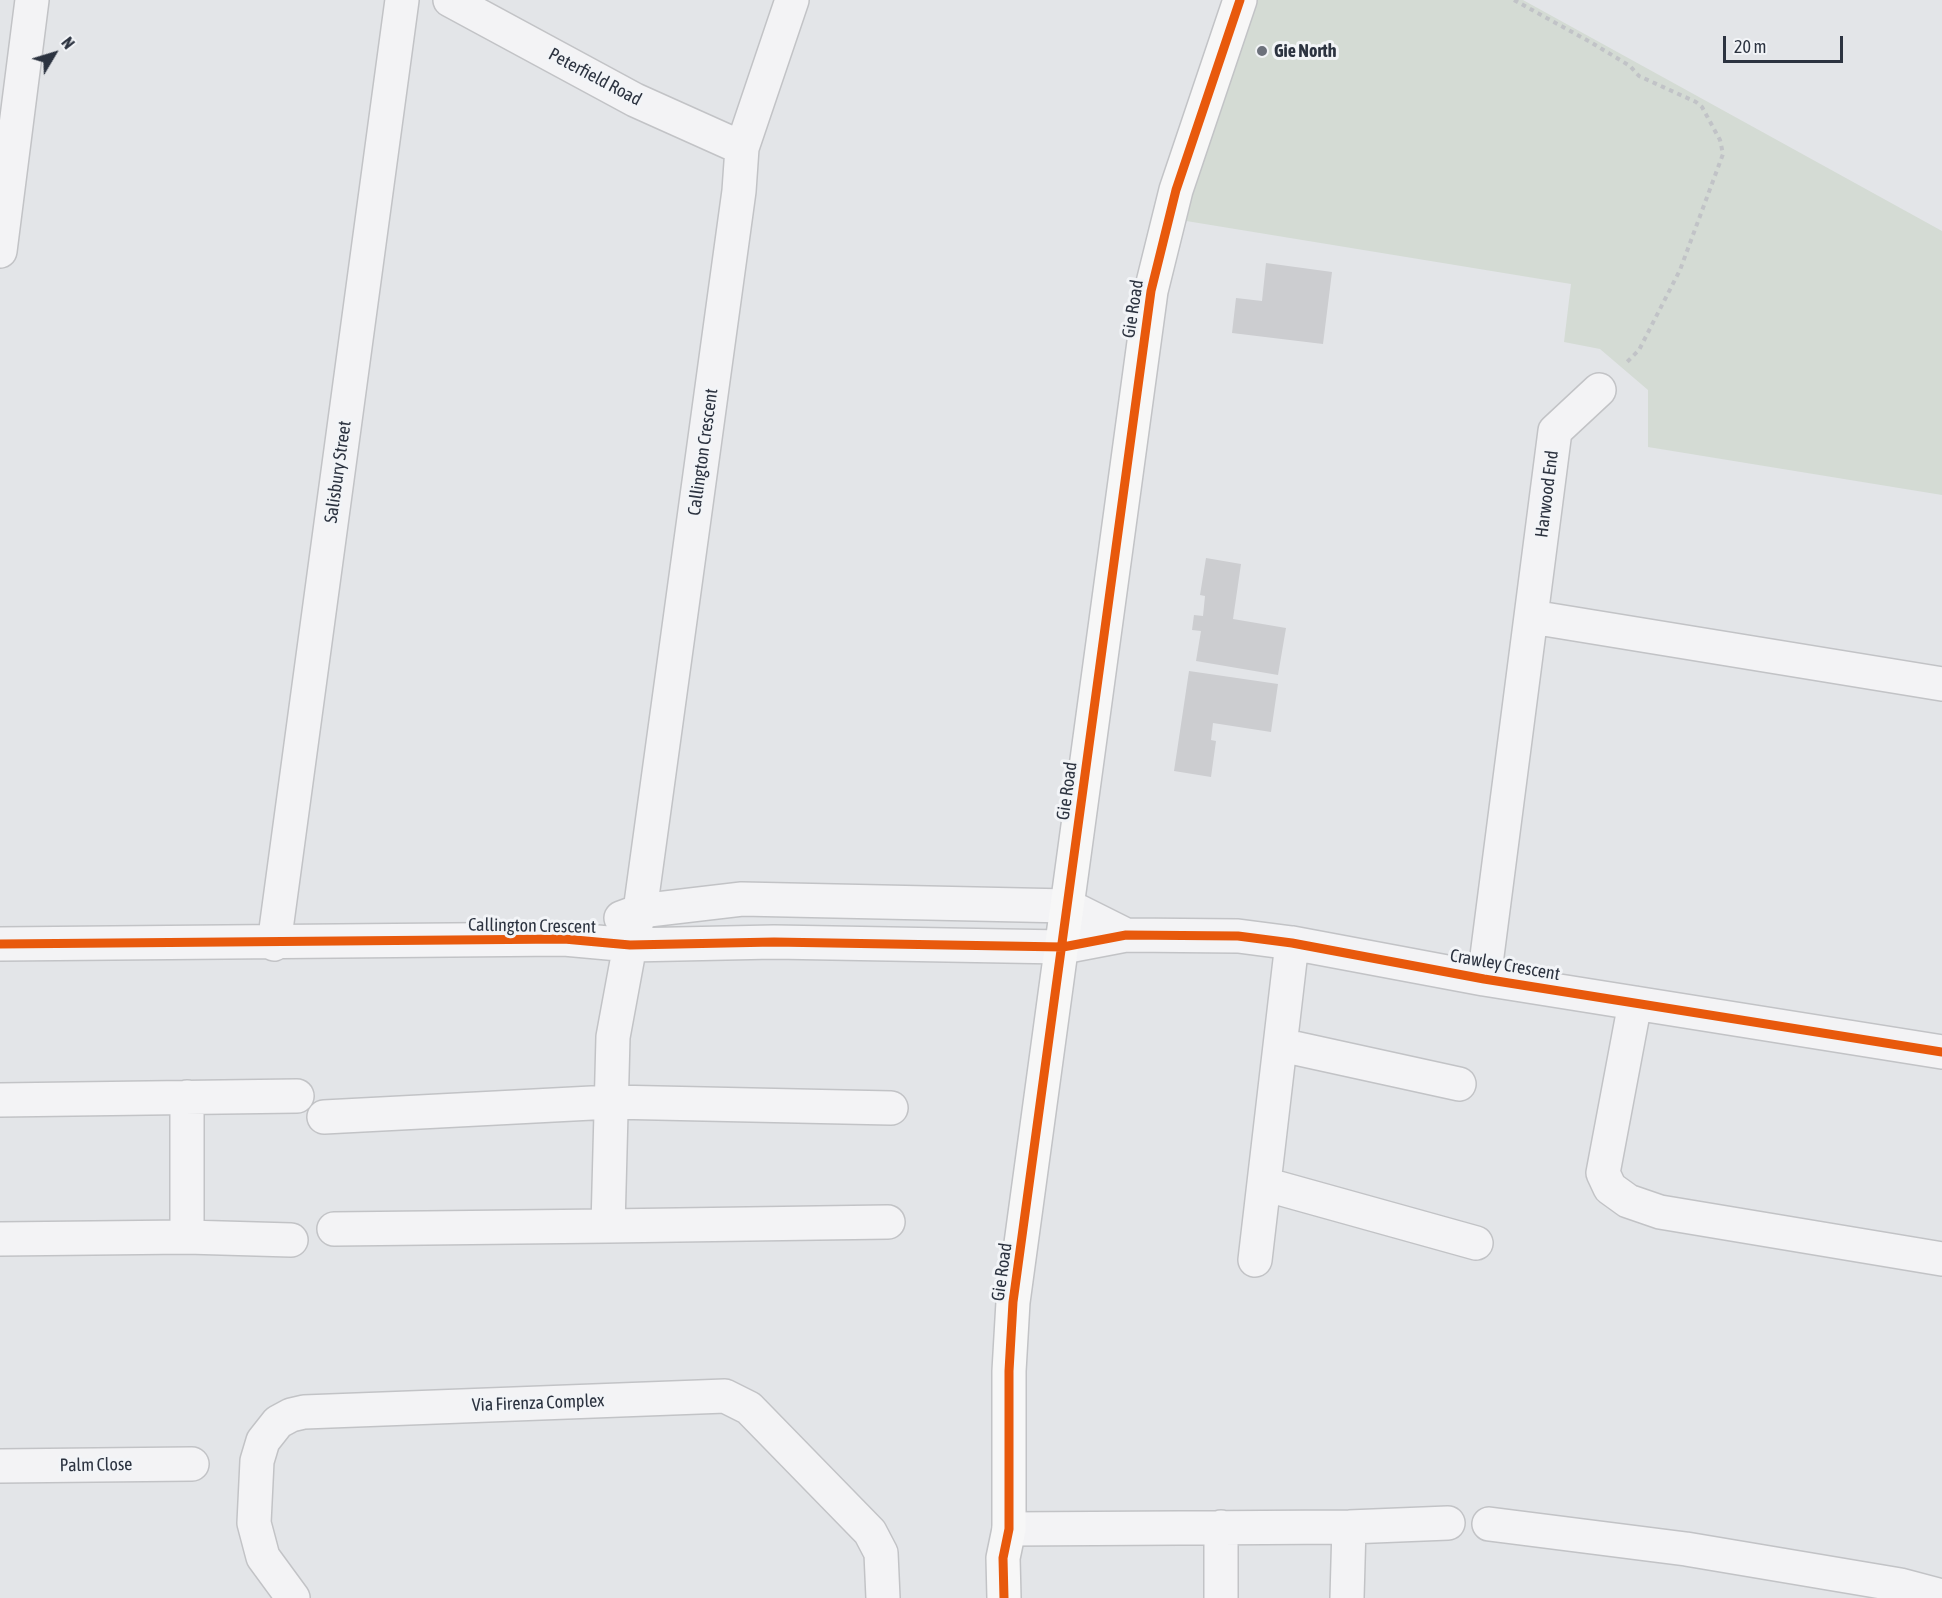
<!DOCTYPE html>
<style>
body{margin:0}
#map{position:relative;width:1942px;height:1598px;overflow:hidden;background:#e3e5e8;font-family:"Asap Condensed",sans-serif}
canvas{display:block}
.north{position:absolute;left:24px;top:24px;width:60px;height:60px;-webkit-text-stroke:4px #f2f4f7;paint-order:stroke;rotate:52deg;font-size:16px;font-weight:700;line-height:24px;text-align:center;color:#2c3340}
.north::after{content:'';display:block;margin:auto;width:21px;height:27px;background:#2c3340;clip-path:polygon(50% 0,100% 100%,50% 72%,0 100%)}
.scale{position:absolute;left:1723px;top:36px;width:120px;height:27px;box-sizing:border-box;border:3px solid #2c3340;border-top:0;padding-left:8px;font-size:18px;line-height:21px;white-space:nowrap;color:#2c3340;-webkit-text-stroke:4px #f2f4f7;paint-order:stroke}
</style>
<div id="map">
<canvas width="1942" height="1598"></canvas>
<div class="north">N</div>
<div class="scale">20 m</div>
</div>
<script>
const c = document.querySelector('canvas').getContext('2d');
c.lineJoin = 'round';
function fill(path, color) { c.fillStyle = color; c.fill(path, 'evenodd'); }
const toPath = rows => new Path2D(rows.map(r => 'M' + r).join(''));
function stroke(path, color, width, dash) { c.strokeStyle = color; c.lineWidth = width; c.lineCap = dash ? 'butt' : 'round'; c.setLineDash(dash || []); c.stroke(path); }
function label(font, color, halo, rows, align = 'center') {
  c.font = font + ' "Asap Condensed",sans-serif'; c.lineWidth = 6; c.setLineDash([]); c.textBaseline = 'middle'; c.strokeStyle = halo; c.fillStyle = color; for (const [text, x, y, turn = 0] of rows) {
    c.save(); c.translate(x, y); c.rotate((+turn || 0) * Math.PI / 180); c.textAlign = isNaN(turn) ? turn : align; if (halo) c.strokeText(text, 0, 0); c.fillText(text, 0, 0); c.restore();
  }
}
const green = toPath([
 [1240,0,1523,0,1942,231,1942,495,1648,447,1648,390,1600,349,1564,342,1571,284,1168,218]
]);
const building = toPath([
 [1266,263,1332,272,1323,344,1232,333,1236,298,1262,301],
 [1206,558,1241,564,1233,619,1286,628,1278,675,1196,661,1201,631,1192,630,1194,615,1203,616,1205,596,1200,595],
 [1189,671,1278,684,1271,732,1213,723,1211,740,1216,741,1211,777,1174,771]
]);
const path = toPath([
 [1514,0,1592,43,1630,66,1639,76,1696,102,1702,107,1720,140,1723,154,1680,270,1639,350,1625,364]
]);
const street = toPath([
 [450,0,635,100,742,148],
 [0,251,32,0],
 [1532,617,1942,684],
 [621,918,640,911,742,899,1068,906,1126,935],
 [0,944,564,939,630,945,774,942,1063,947,1126,935,1238,936,1292,943,1484,979,1942,1052],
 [274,944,402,0],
 [1484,979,1555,431,1599,390],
 [1635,1003,1603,1173,1610,1188,1628,1201,1660,1212,1942,1259],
 [1281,1045,1459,1084],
 [187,1097,187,1237,291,1240],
 [0,1100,297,1096],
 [324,1117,611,1102,891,1108],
 [1264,1184,1476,1243],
 [608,1226,888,1222],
 [334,1229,608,1226,613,1037,630,945,640,911,739,191,742,148,792,0],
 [0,1239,187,1237],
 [1255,1260,1292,943],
 [0,1466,192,1464],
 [1489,1524,1686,1549,1900,1585],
 [1221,1527,1221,1598],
 [1009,1529,1349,1527,1448,1523],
 [293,1598,263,1557,254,1523,257,1461,263,1441,278,1422,291,1415,304,1412,725,1396,749,1408,870,1532,881,1553,883,1598],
 [1347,1598,1349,1527],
 [1897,1598,1900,1585,1942,1596]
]);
const secondary = toPath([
 [1004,1598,1003,1558,1009,1529,1009,1371,1013,1302,1151,291,1176,190,1240,0]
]);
const cycleway = toPath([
 [0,944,564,939,630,945,774,942,1063,947,1126,935,1238,936,1292,943,1484,979,1942,1052],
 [1004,1598,1003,1558,1009,1529,1009,1371,1013,1302,1151,291,1176,190,1240,0]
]);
const markers = [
 [1262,51,6,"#6c717b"]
];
const poiNames = [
 ["Gie North",1274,51]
];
const streetNames = [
 ["Peterfield Road",595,77,28],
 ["Gie Road",1133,309,-81],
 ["Callington Crescent",703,452,-82],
 ["Salisbury Street",338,472,-82],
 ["Harwood End",1547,494,-83],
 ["Gie Road",1067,791,-82],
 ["Callington Crescent",532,926,1],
 ["Crawley Crescent",1505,965,10],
 ["Gie Road",1002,1272,-82],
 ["Via Firenza Complex",538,1403,-2],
 ["Palm Close",96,1465,-1]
];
fill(green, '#d4dbd4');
fill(building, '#cccdd0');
stroke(street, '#c2c3c6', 36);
stroke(secondary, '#c2c3c6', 36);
stroke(path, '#c1c3c7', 4, [4.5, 4.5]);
stroke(street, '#f3f3f5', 33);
stroke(secondary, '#f7f7f7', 33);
stroke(cycleway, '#e8590c', 9);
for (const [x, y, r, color] of markers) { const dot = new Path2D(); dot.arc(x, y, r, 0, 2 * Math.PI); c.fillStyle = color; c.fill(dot); stroke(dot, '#f2f4f7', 2); }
label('bold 18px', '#2c3340', '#f2f4f7', poiNames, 'left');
label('18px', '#2c3340', '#f2f4f7', streetNames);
</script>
